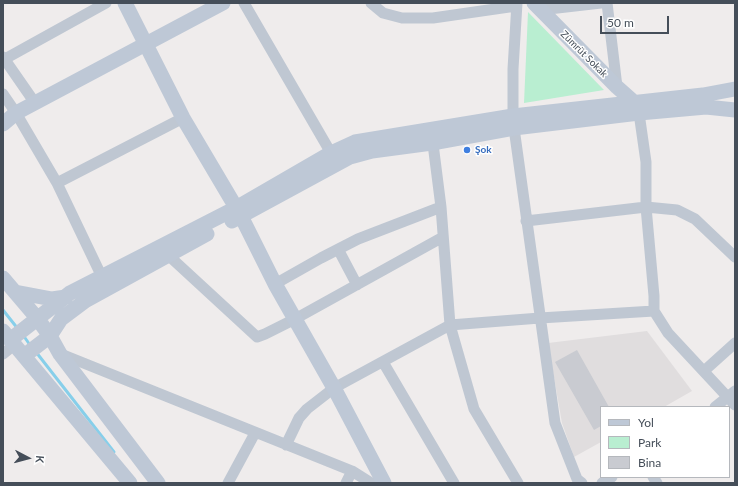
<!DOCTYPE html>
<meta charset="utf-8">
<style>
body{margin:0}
#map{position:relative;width:738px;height:486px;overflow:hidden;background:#efecec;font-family:Lato,sans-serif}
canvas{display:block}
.frame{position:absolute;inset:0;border:4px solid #454e59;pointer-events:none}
.legend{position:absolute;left:600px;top:406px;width:130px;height:72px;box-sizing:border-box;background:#fff;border:1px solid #b5b8bd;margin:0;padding:5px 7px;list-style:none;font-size:12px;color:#454e59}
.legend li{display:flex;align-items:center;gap:8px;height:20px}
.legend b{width:20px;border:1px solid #b5b8bd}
.north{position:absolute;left:8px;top:438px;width:40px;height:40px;-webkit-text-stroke:3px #fff;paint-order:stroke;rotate:96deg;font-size:11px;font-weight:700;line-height:16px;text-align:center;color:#454e59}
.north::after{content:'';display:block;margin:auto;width:14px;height:18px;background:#454e59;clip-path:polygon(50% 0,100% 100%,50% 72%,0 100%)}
.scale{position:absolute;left:600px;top:16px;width:69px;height:18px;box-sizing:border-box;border:2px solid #454e59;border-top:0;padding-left:5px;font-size:12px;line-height:14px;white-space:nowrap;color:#454e59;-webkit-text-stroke:3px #fff;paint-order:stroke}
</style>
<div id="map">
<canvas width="738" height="486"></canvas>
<div class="frame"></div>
<ul class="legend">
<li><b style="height:5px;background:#bec8d6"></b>Yol</li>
<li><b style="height:11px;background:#b9eed1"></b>Park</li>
<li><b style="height:11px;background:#c9cbd1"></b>Bina</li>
</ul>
<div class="north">K</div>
<div class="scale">50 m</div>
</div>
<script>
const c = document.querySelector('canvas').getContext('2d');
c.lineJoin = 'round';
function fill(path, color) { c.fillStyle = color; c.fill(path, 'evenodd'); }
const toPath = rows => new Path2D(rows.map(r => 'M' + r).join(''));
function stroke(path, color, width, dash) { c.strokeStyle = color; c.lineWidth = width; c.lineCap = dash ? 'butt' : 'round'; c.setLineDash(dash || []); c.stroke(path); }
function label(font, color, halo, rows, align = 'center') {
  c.font = font + ' Lato,sans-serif'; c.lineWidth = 3; c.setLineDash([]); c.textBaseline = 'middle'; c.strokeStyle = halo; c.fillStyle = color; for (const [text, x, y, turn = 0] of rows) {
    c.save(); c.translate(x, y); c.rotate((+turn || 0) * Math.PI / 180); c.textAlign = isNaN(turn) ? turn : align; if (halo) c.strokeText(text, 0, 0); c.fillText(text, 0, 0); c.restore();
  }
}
const education = toPath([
 [647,331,692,391,664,407,601,407,601,442,574,457,562,423,548,343]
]);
const green = toPath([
 [528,12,604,90,524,103]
]);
const stream = toPath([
 [3,310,18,329],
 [23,335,30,345],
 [36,352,114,452]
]);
const building = toPath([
 [577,350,609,407,601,407,601,426,594,430,555,362]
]);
const street = toPath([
 [244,3,331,153],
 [371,3,383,13,402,18,433,18,516,6],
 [607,3,617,87],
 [540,10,601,3],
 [3,57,35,103],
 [3,60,106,3],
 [3,94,16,113,57,183,102,277],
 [639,113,646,162,646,207,654,296,654,311,668,333,735,405],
 [513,116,513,69,517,3],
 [514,128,555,423,577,479,582,483],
 [432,136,441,207,450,325,474,409,518,483],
 [57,183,183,118],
 [526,221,646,207,677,210,695,219,735,257],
 [338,249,357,285],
 [168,255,257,337,265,334,295,319,443,237],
 [275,284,321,258,358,239,441,207],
 [3,354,14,345],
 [61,354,352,471,371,483],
 [383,362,454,483],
 [704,371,735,343],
 [715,407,735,391],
 [286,445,299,418,307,409,334,388,450,325,540,318,654,311],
 [653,477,657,483],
 [228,483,255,433],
 [346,483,352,471],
 [602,483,612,477]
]);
const secondary = toPath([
 [125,3,183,118,241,216,275,284,334,388,384,483],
 [534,3,617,87,635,103],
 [3,124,16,113,223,3],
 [232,221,350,157,372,151,432,143,514,128,639,113,706,107,735,110],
 [3,278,37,318,50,336,60,354,158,483],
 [15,292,52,299,66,297],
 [3,331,130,483],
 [10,340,70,293,236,208,331,153,355,142,513,116,703,95,735,89],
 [24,356,50,336,61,319,85,301,207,234]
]);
const markers = [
 [467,150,4,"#3f7fe0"]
];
const streetNames = [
 ["Zümrüt Sokak",584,54,45]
];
const shopNames = [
 ["Şok",475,150]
];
fill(education, '#e0ddde');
fill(green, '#b9eed1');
stroke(stream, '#87cfea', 3);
fill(building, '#c9cbd1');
stroke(street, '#bfc7d2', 11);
stroke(secondary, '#bec8d6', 15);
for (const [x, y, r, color] of markers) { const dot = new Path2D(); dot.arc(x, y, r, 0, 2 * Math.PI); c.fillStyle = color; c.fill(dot); stroke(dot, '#fff', 1.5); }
label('10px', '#454e59', '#fff', streetNames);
label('bold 10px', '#366cbe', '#fff', shopNames, 'left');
</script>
